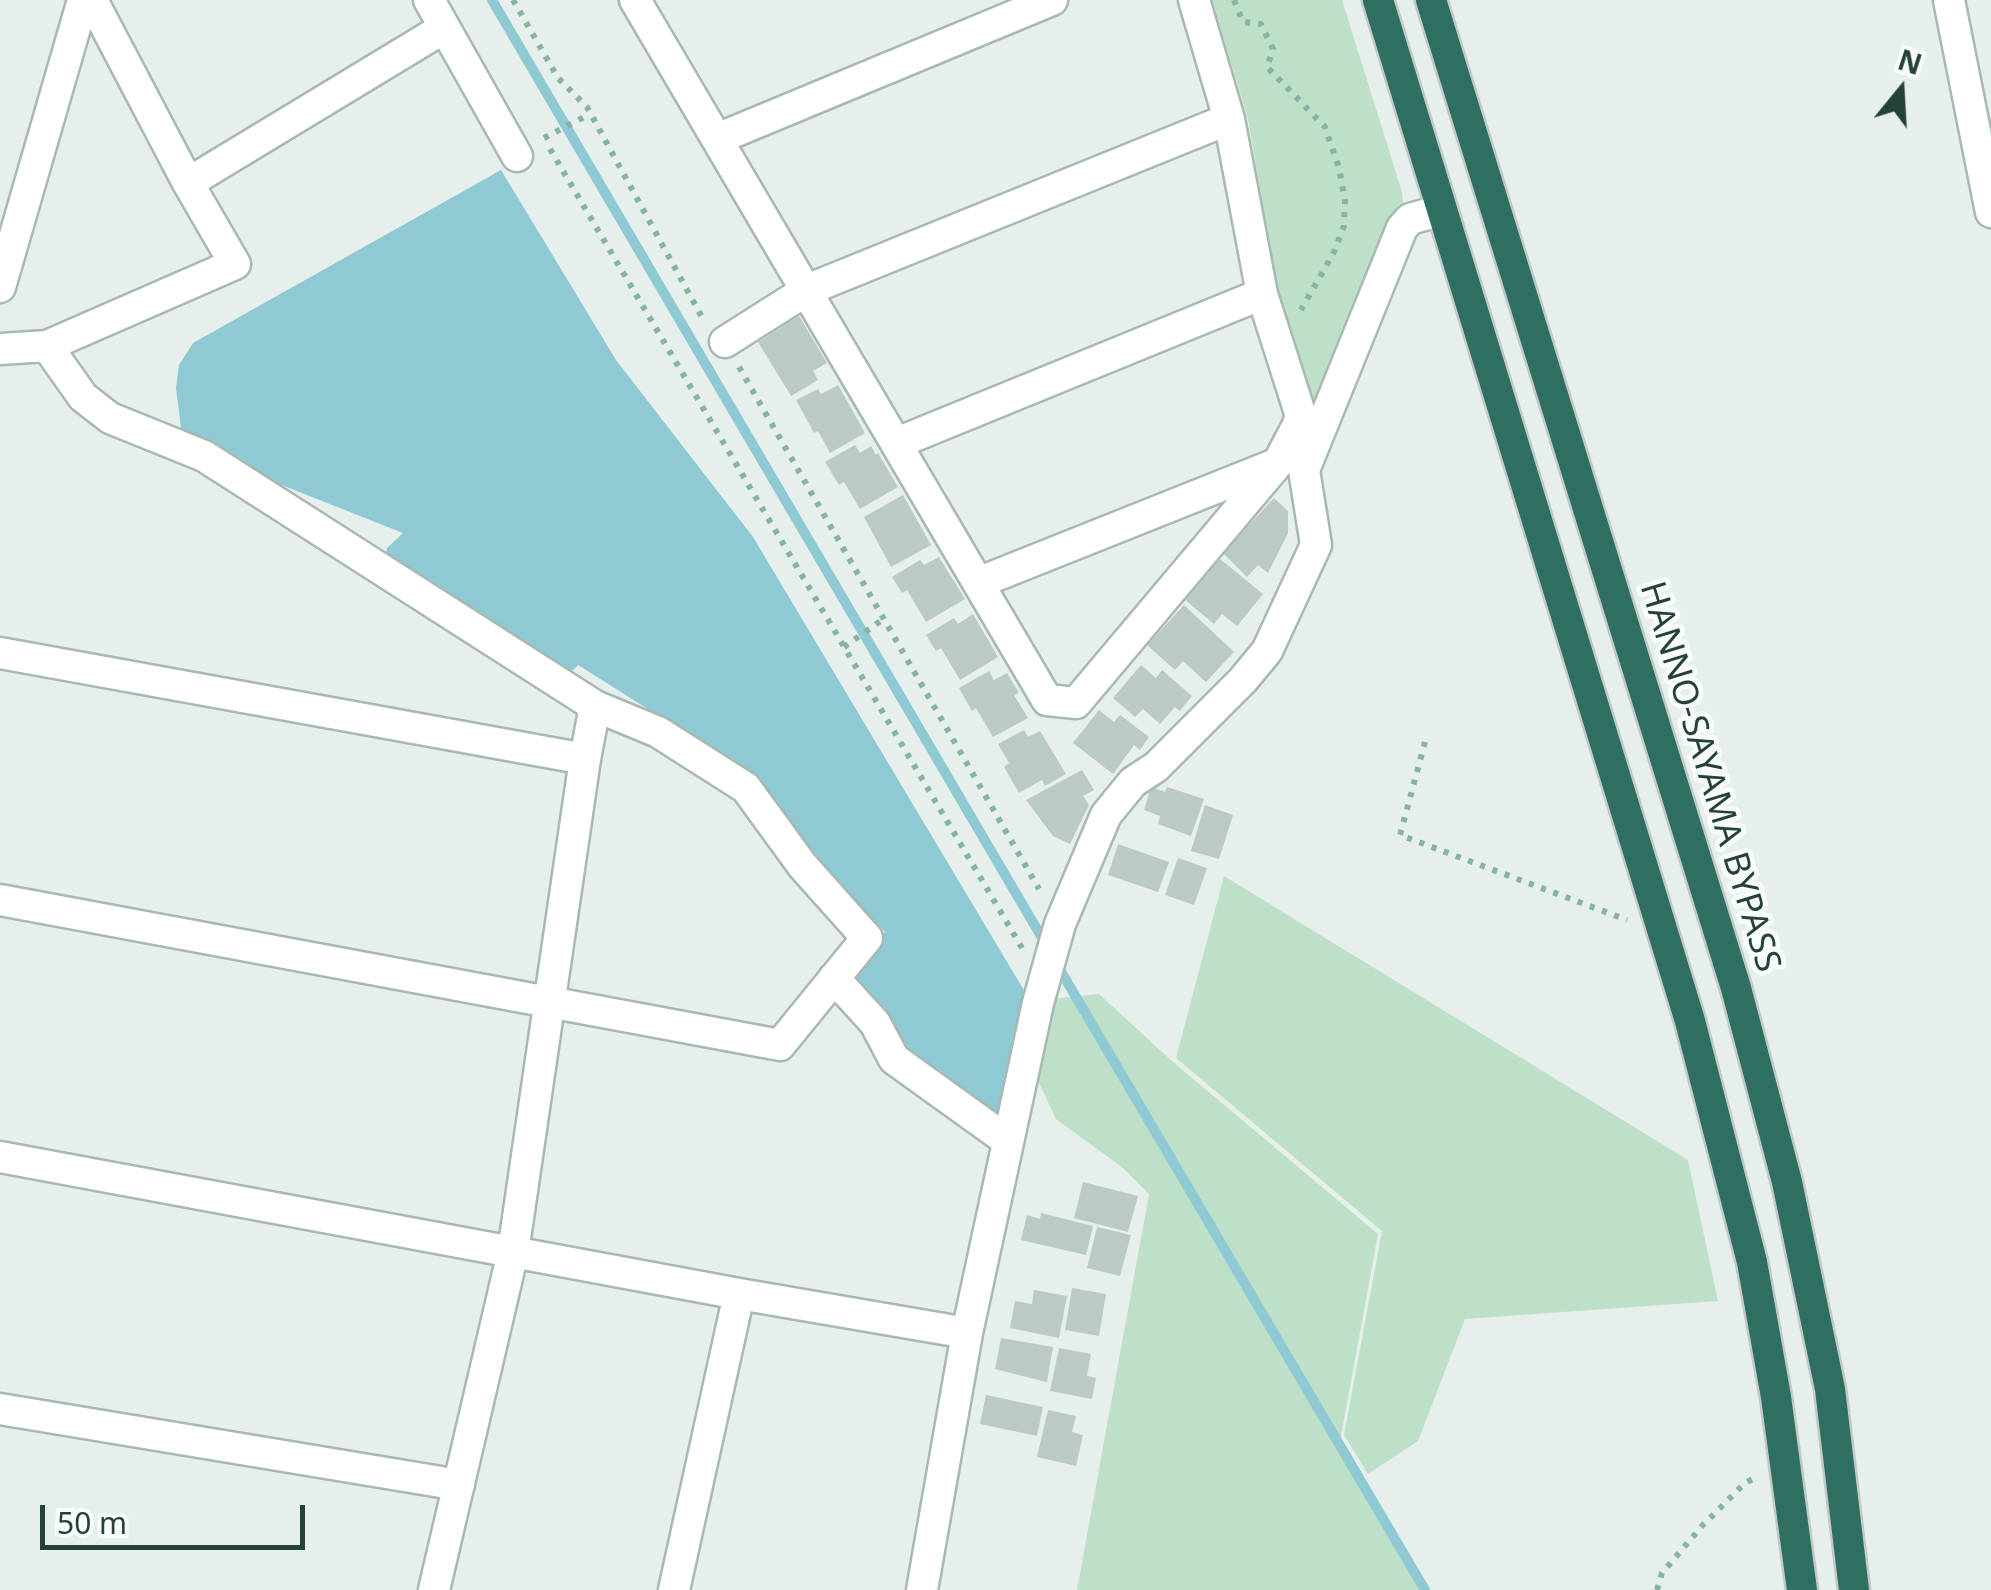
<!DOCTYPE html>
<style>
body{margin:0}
#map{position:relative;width:1991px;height:1590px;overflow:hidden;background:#e6efeb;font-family:"Noto Sans",sans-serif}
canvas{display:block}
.north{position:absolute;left:1851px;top:40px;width:100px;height:100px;-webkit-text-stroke:8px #f7fbf9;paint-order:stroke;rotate:18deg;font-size:28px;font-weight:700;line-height:40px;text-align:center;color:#24423a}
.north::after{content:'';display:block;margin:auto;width:35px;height:45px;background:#24423a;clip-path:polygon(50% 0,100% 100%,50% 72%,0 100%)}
.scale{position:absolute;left:40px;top:1505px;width:265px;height:45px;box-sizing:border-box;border:5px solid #24423a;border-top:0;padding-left:12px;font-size:30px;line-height:35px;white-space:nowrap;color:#24423a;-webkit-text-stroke:8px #f7fbf9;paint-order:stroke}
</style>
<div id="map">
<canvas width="1991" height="1590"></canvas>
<div class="north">N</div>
<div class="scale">50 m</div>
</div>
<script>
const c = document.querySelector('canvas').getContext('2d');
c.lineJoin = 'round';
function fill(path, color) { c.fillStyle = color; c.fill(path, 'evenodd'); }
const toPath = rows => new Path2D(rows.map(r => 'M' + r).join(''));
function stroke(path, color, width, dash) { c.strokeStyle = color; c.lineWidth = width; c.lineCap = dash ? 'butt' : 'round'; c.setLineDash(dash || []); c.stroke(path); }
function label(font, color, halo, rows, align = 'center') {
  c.font = font + ' "Noto Sans",sans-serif'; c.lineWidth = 10; c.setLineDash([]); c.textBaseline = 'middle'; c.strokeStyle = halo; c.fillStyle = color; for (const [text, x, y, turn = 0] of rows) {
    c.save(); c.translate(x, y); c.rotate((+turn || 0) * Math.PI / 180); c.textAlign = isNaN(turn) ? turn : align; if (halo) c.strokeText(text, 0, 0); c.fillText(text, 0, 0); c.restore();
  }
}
const green = toPath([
 [1212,0,1342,0,1402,192,1404,211,1314,408,1277,289,1248,119],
 [1224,876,1688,1160,1718,1301,1465,1319,1418,1441,1368,1474,1344,1435,1382,1231,1176,1058],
 [1099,994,1173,1062,1378,1234,1339,1447,1421,1590,1077,1590,1149,1194,1123,1168,1056,1119,1034,1072,1050,999]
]);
const water = toPath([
 [501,170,616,360,753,537,1025,992,1001,1110,993,1114,902,1044,855,976,857,968,885,932,800,843,751,774,578,665,565,678,384,560,387,548,403,533,259,476,182,436,176,388,179,365,193,343]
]);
const stream = toPath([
 [492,0,1048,948],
 [1056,963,1425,1590]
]);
const building = toPath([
 [799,316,827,363,813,371,818,380,791,396,758,342],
 [838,385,865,433,830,453,818,431,814,433,796,400,818,389,821,394],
 [855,445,860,453,871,446,876,455,878,453,898,487,860,509,844,482,839,485,825,462],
 [903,495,931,545,891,567,864,517],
 [1274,498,1288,511,1288,533,1268,573,1258,565,1247,577,1223,553],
 [939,557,965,599,926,622,907,590,902,593,892,577,920,560,924,565],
 [1220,559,1263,594,1237,626,1222,614,1214,624,1185,600],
 [1184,605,1234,652,1206,682,1183,661,1175,670,1147,645],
 [973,614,998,657,960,680,941,648,936,651,926,635,954,618,958,624],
 [1141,665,1156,678,1162,670,1192,696,1180,711,1175,707,1160,724,1143,709,1135,717,1113,698],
 [989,671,994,680,1007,673,1019,693,1014,695,1028,718,993,737,976,708,972,711,959,688],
 [1099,710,1114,722,1120,715,1149,737,1140,750,1134,745,1113,774,1073,743],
 [1024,730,1028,737,1040,731,1066,774,1045,786,1042,780,1019,793,1004,767,1009,763,998,744],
 [1082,770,1094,790,1083,796,1089,805,1070,844,1053,836,1026,800],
 [1151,787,1165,792,1167,787,1204,799,1191,836,1158,824,1160,816,1144,810],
 [1205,805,1233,815,1219,859,1191,851],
 [1118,844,1169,862,1158,892,1108,875],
 [1178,858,1207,868,1194,905,1165,895],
 [1083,1182,1138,1196,1128,1232,1074,1218],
 [1041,1213,1093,1226,1086,1255,1021,1240,1027,1215,1040,1219],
 [1097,1227,1131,1235,1120,1276,1087,1268],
 [1072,1288,1106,1294,1099,1336,1065,1330],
 [1034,1290,1067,1296,1059,1338,1010,1328,1015,1301,1032,1304],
 [1001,1338,1053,1347,1047,1382,995,1369],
 [1059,1348,1091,1354,1087,1376,1096,1378,1092,1399,1050,1391],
 [986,1395,1043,1407,1037,1436,980,1424],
 [1048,1410,1076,1416,1072,1432,1083,1435,1076,1466,1037,1457]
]);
const path = toPath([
 [513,0,558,78,587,107,704,321],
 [1234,0,1243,22,1261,24,1273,49,1267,67,1325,127,1339,168,1345,201,1344,226,1334,252,1301,310],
 [544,138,590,114],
 [550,149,1022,948],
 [739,367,1039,889],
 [844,647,882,620],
 [1425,742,1400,835,1627,920],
 [1657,1590,1662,1573,1702,1526,1745,1483,1757,1477]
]);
const minor = toPath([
 [429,0,517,156],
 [635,0,1047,700,1076,703,1278,463,1299,423,1300,413,1262,294,1229,119,1194,0],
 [1949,0,1991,212],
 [717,139,1052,0],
 [188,183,444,28],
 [0,287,83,0],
 [725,342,807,290,1229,119],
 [0,349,47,346,235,264,188,183,92,0],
 [897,443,1262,294],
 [980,582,1276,464],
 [0,653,585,759],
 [0,900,780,1045,867,938,802,865,746,788,658,732,595,706,204,456,110,418,83,397,47,346],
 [834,978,875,1023,894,1059,1008,1141],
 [0,1157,739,1294,967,1333],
 [0,1409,459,1485],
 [434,1590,513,1252,585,759,595,706],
 [674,1590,739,1294],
 [922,1590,967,1333,1038,1003,1060,924,1106,815,1133,782,1156,767,1243,680,1267,651,1316,545,1304,470,1402,228,1410,219,1442,210]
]);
const highway = toPath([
 [1378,0,1690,1021,1752,1262,1776,1397,1802,1590],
 [1431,0,1736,988,1787,1182,1830,1389,1854,1590]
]);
const streetNames = [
 ["HANNO-SAYAMA BYPASS",1709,777,73]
];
fill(green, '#bfe0c8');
fill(water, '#8ec9d4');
stroke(stream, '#8ec9d4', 10);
fill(building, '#bbcac4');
stroke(minor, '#a8b8b2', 35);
stroke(highway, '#c2cac8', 35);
stroke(path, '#86b3a5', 6, [5, 8]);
stroke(minor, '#fff', 30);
stroke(highway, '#2f6f62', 30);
label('35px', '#24423a', '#f7fbf9', streetNames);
</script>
